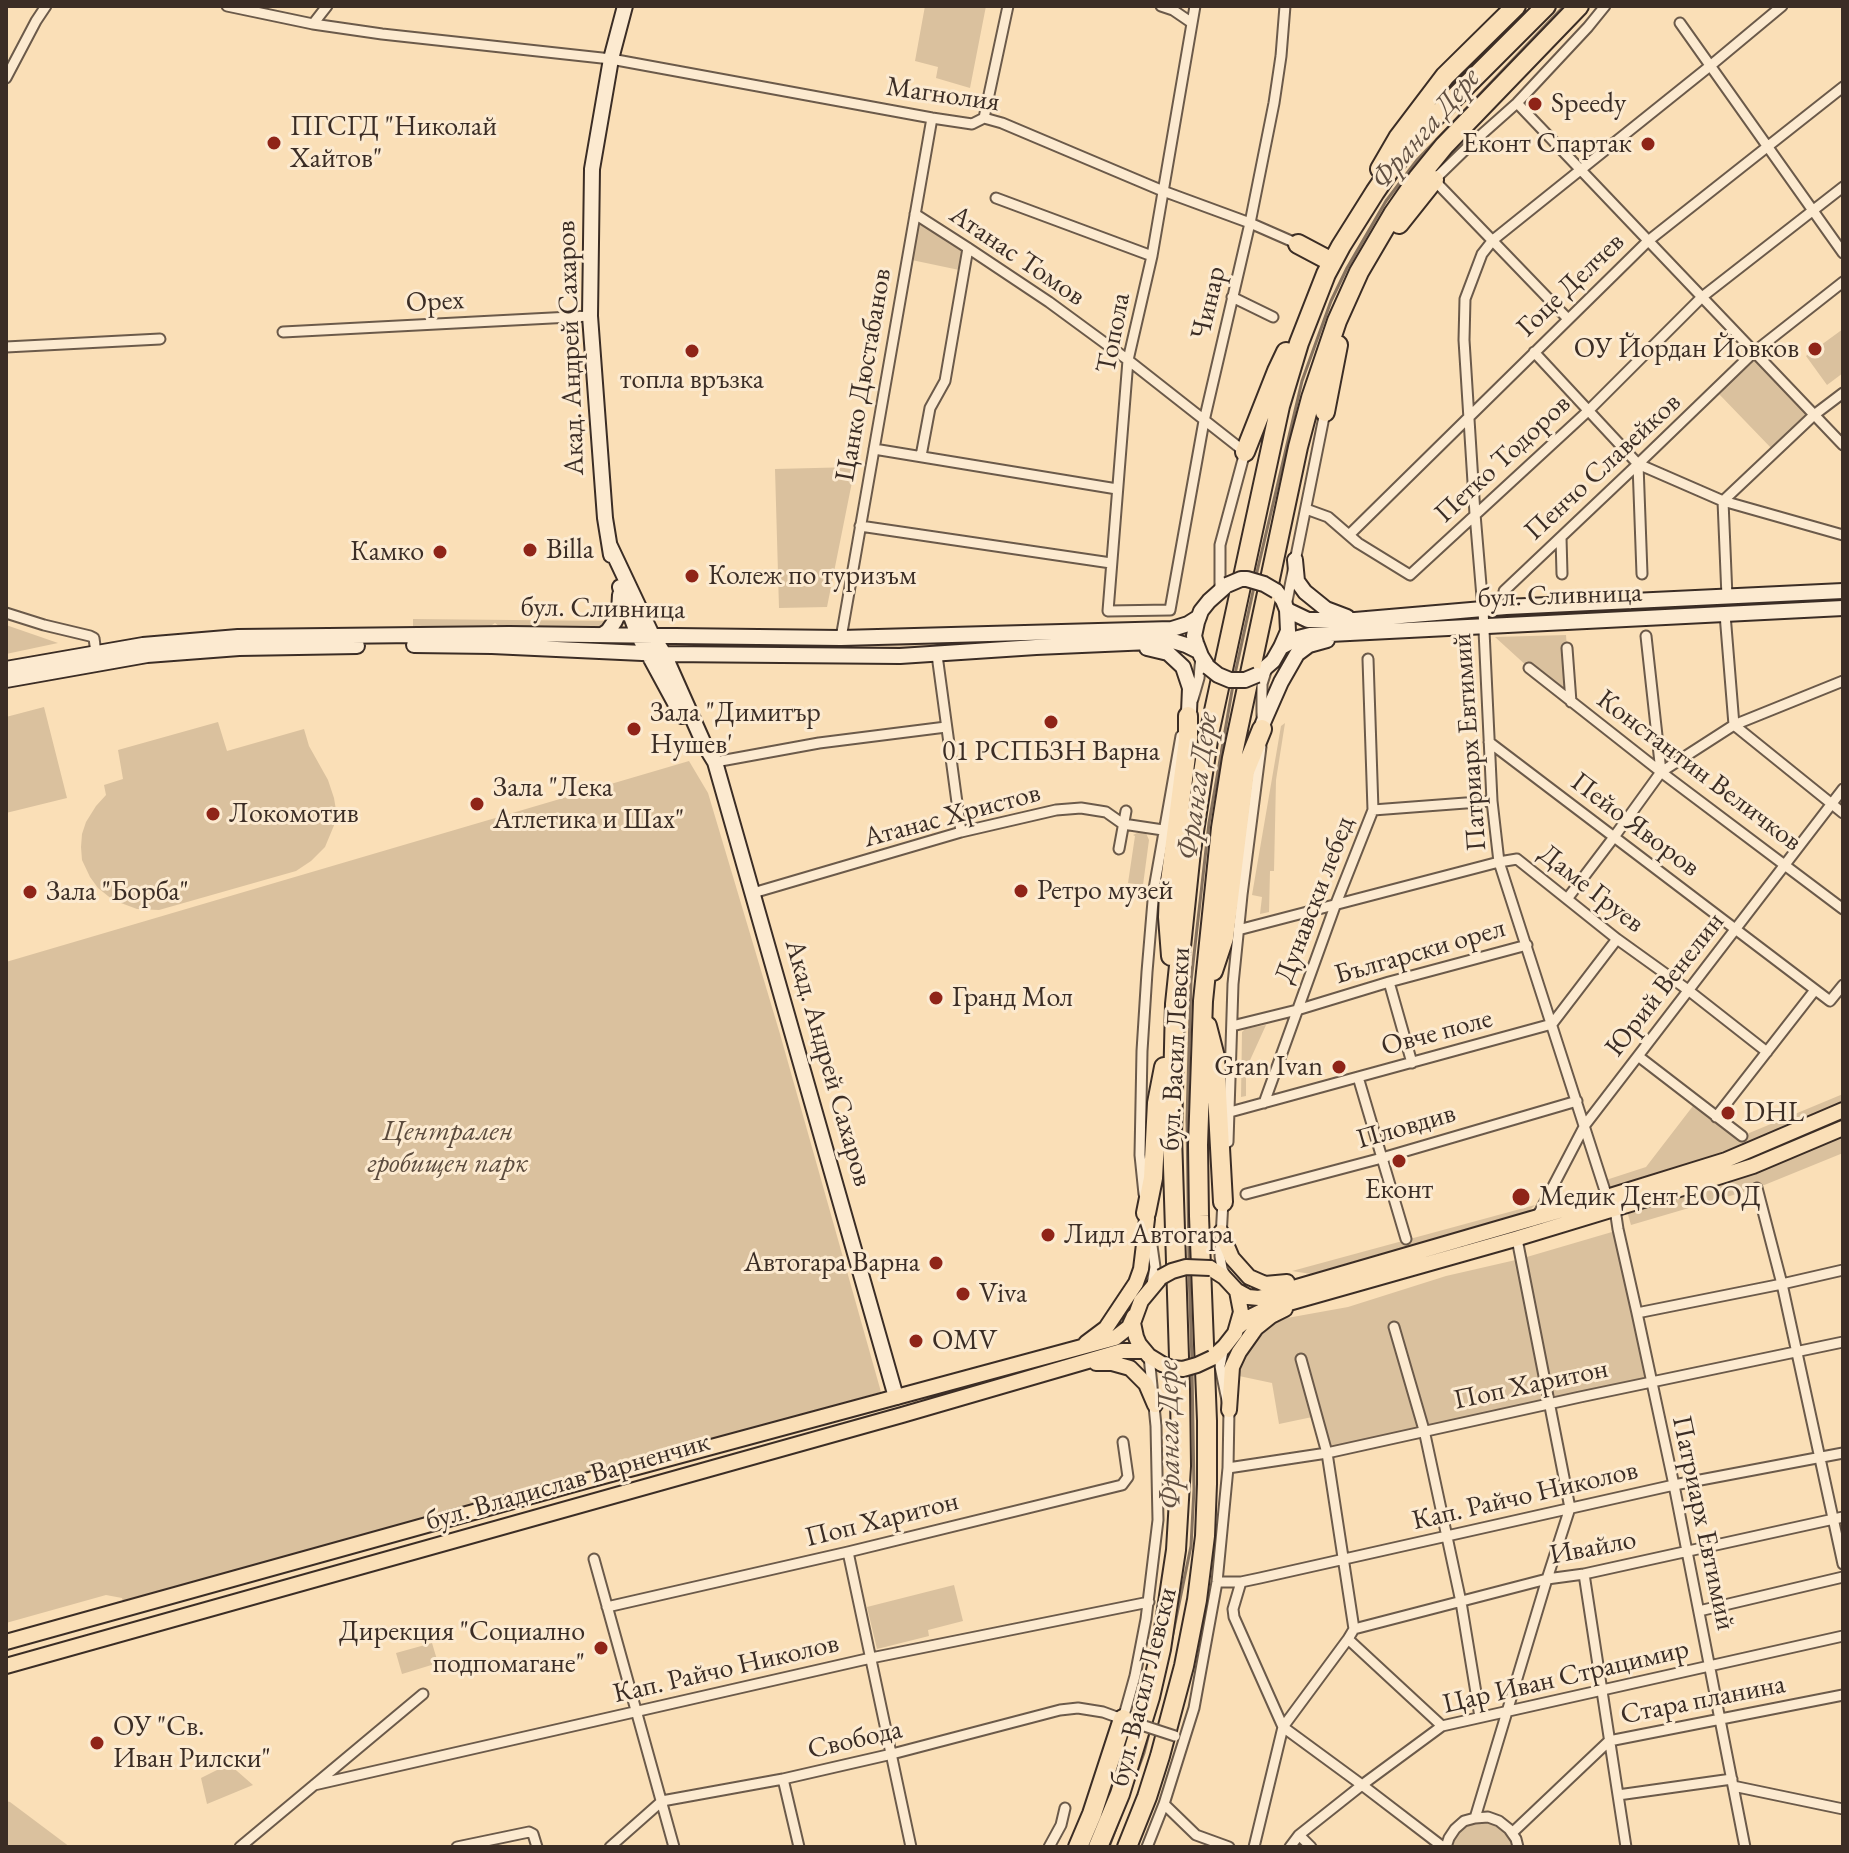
<!DOCTYPE html>
<meta charset="utf-8">
<style>
body{margin:0}
#map{position:relative;width:1849px;height:1853px;overflow:hidden;background:#fadfb7;font-family:"EB Garamond",serif}
canvas{display:block}
.frame{position:absolute;inset:0;border:8px solid #3b2d25;pointer-events:none}
</style>
<div id="map">
<canvas width="1849" height="1853"></canvas>
<div class="frame"></div>
</div>
<script>
const c = document.querySelector('canvas').getContext('2d');
c.lineJoin = 'round';
function fill(path, color) { c.fillStyle = color; c.fill(path, 'evenodd'); }
const toPath = rows => new Path2D(rows.map(r => 'M' + r).join(''));
function stroke(path, color, width, dash) { c.strokeStyle = color; c.lineWidth = width; c.lineCap = dash ? 'butt' : 'round'; c.setLineDash(dash || []); c.stroke(path); }
function label(font, color, halo, rows, align = 'center') {
  c.font = font + ' "EB Garamond",serif'; c.lineWidth = 6; c.setLineDash([]); c.textBaseline = 'middle'; c.strokeStyle = halo; c.fillStyle = color; for (const [text, x, y, turn = 0] of rows) {
    c.save(); c.translate(x, y); c.rotate((+turn || 0) * Math.PI / 180); c.textAlign = isNaN(turn) ? turn : align; if (halo) c.strokeText(text, 0, 0); c.fillText(text, 0, 0); c.restore();
  }
}
const green = toPath([
 [925,6,986,6,970,88,936,78,938,67,915,61],
 [915,214,968,248,964,271,907,259],
 [1843,329,1843,373,1827,385,1806,356],
 [1753,359,1808,416,1773,450,1718,393],
 [855,467,827,607,779,608,775,469],
 [1843,595,1843,603,1560,618,1559,615,1643,607],
 [413,619,613,621,608,631,509,634,495,623,486,629,413,630],
 [6,625,58,643,6,654],
 [1000,634,1001,649,687,654,690,635],
 [1566,635,1571,702,1529,668,1495,637],
 [44,707,67,798,6,813,6,717],
 [218,722,227,751,304,729,309,746,328,780,334,798,336,810,335,823,325,847,311,861,296,871,159,910,137,909,113,900,98,888,90,877,82,860,81,847,82,834,86,822,96,806,106,795,104,785,123,779,118,750],
 [1285,723,1276,780,1274,871,1270,871,1269,912,1260,914,1262,897,1252,895,1281,726],
 [689,761,708,793,780,1034,881,1392,124,1605,122,1598,106,1595,6,1623,6,962],
 [1139,832,1146,833,1149,840,1143,885,1128,883,1135,836,1133,835],
 [1266,1025,1246,1069,1246,1096,1241,1097,1242,1032,1245,1029],
 [1843,1094,1843,1104,1816,1116,1661,1177,1609,1192,1606,1180,1646,1167,1696,1102,1742,1136],
 [1843,1133,1843,1153,1757,1188,1631,1225,1627,1211],
 [1535,1205,1521,1219,1317,1275,1292,1271],
 [1618,1229,1652,1381,1327,1453,1317,1416,1279,1424,1272,1383,1239,1376,1242,1363,1258,1339,1272,1325,1287,1318,1348,1307,1446,1276,1520,1259,1612,1232],
 [954,1585,963,1621,928,1630,929,1636,877,1649,867,1607],
 [432,1643,438,1663,402,1674,396,1653],
 [229,1764,253,1785,207,1804,201,1778],
 [6,1801,10,1802,70,1847,6,1847],
 [1499,1821,1518,1847,1446,1847,1465,1822]
]);
const stream = toPath([
 [1256,576,1302,381,1331,301,1347,268,1386,201,1417,160,1564,6],
 [1235,674,1254,587],
 [1189,1262,1187,1119,1191,981,1209,823,1233,685],
 [1189,1270,1192,1362],
 [1165,1672,1191,1546,1194,1489,1192,1370],
 [1109,1847,1144,1753,1155,1710]
]);
const street = toPath([
 [227,6,313,24,327,6],
 [1161,6,1173,10,1192,23],
 [1195,6,1152,256,1128,360,1108,611,1170,610,1204,421,1250,223,1274,103,1281,56,1285,6],
 [1680,23,1843,253],
 [313,24,382,34,611,59,932,118,972,124,984,118,1002,123,1163,191,1250,223,1298,244],
 [6,78,36,21,46,6],
 [1517,103,1843,445],
 [984,118,1008,6],
 [996,198,1152,256],
 [915,214,968,248,1049,302,1128,360,1245,452,1220,545,1220,589],
 [1232,297,1273,317],
 [1568,319,1434,180,1472,143,1517,103,1588,27,1605,6],
 [283,332,590,316],
 [6,347,160,339],
 [1534,352,1638,464,1723,501,1843,535],
 [874,449,1117,489],
 [921,456,930,408,945,381,968,248],
 [1638,464,1642,574],
 [1723,501,1814,415,1843,393],
 [1723,501,1727,597],
 [1306,509,1328,517,1358,543,1410,575,1588,411,1702,297,1843,187],
 [860,526,1111,563],
 [1349,535,1648,241,1843,87],
 [1561,537,1562,574],
 [1504,591,1638,464,1754,352,1843,282],
 [1286,606,1325,412],
 [6,613,44,625,90,636,94,638,96,653],
 [1725,614,1734,725,1843,813],
 [1646,636,1661,772],
 [841,638,932,118],
 [1567,648,1571,702],
 [937,655,961,832],
 [1529,668,1661,772,1843,909],
 [1193,699,1199,678,1201,656],
 [1262,716,1262,684,1267,668],
 [1489,742,1830,1001,1843,985],
 [715,762,819,743,946,727],
 [1373,810,1492,801],
 [1119,849,1126,811],
 [753,893,961,832,1056,810,1081,808,1106,812,1123,824,1163,830],
 [1567,899,1614,837,1661,772,1734,725,1843,681],
 [1238,930,1499,862,1517,859,1617,939,1688,990,1767,1052],
 [1389,982,1412,1063],
 [1232,1026,1297,1010,1389,982,1527,945],
 [1638,1056,1742,1136],
 [1358,1077,1406,1239],
 [1264,1103,1335,906,1373,810,1368,659],
 [1230,1112,1552,1024,1617,939],
 [1716,1117,1815,990],
 [1228,1142,1233,984,1242,895,1261,747],
 [1757,1188,1782,1284,1843,1564],
 [1144,1194,1140,1155,1142,1051,1147,972,1154,889,1181,736],
 [1246,1194,1382,1158,1577,1101],
 [1607,1197,1499,862,1492,801,1483,609,1475,514,1464,340,1465,299,1482,254,1493,240,1710,66,1782,6],
 [1223,1201,1220,1256,1222,1269,1226,1277],
 [1615,1209,1618,1229,1637,1313,1674,1485,1745,1847],
 [1537,1217,1585,1125,1843,789],
 [1150,1232,1155,1267,1152,1285],
 [1637,1313,1782,1284,1843,1270],
 [1394,1327,1424,1430,1461,1602,1480,1717],
 [1301,1359,1327,1453,1354,1629,1348,1639,1442,1726],
 [1228,1468,1327,1453,1580,1397,1843,1342],
 [848,1552,911,1847],
 [594,1559,674,1847],
 [1584,1574,1626,1847],
 [1217,1582,1241,1582,1260,1578,1674,1485,1843,1453],
 [1241,1582,1233,1609,1234,1617,1283,1727,1362,1785,1443,1847],
 [607,1607,848,1552,1122,1485,1128,1477,1123,1442],
 [1699,1611,1843,1577],
 [1354,1629,1547,1579,1584,1574,1843,1517],
 [1123,1719,1135,1676,1146,1619,1158,1520,1156,1426,1149,1356],
 [783,1779,799,1847],
 [314,1785,871,1658,1149,1602],
 [1733,1786,1843,1809],
 [1618,1795,1732,1779],
 [1164,1804,1196,1835,1229,1847],
 [1475,1818,1547,1579,1570,1508,1517,1239],
 [1512,1833,1609,1741,1843,1695],
 [1299,1835,1311,1847],
 [240,1847,423,1694],
 [457,1847,529,1832,533,1834,537,1847],
 [610,1847,662,1801,783,1779,892,1754,1060,1710,1078,1708,1103,1712,1125,1720],
 [1049,1847,1061,1825,1065,1808],
 [1147,1847,1164,1804,1194,1708,1217,1582,1228,1468,1229,1410,1220,1366,1223,1351],
 [1254,1847,1283,1727,1348,1639],
 [1290,1847,1299,1835,1362,1785,1442,1726,1843,1636],
 [1446,1847,1449,1838,1455,1829,1464,1821,1475,1818,1488,1817,1499,1821,1509,1829,1516,1839,1518,1847]
]);
const secondary = toPath([
 [610,546,652,635,664,654,704,744,715,762,896,1397],
 [611,555,605,518,590,316,592,169,611,59,625,6],
 [1295,560,1297,581,1305,592,1326,609,1347,617],
 [620,587,638,635,682,716],
 [1287,610,1308,620,1355,620,1506,607,1843,591],
 [602,635,608,631,615,621,619,612,620,595],
 [414,645,492,646,664,654,900,656,1036,647,1173,641,1186,645,1198,651],
 [1281,647,1298,638,1310,635,1843,608],
 [1147,648,1168,653,1183,667,1190,688,1189,712],
 [1208,667,1201,656,1196,643,1194,636,1197,622,1201,611,1209,601,1227,585],
 [6,669,143,645,238,637,509,634,841,638,1172,629,1188,624,1199,617],
 [1257,675,1273,661,1281,647,1288,631,1287,610,1283,600,1276,591],
 [6,680,147,655,239,648,357,646],
 [1263,723,1281,682,1297,654,1309,645,1327,640]
]);
const primary = toPath([
 [1221,1232,1232,1258,1249,1277,1265,1284,1287,1282],
 [1210,1268,1224,1277,1237,1291,1241,1312,1235,1333,1224,1347,1212,1358],
 [1161,1277,1141,1301,1133,1323,1136,1337,1139,1344,1149,1356,1162,1364],
 [1237,1291,1248,1297,1259,1298,1607,1197,1726,1160,1843,1110],
 [1238,1327,1250,1317,1264,1310,1515,1239,1693,1185,1753,1166,1843,1128],
 [1086,1343,1106,1328,1136,1283,1141,1269,1147,1219],
 [1096,1363,1112,1363,1130,1368,1146,1384,1155,1405],
 [1229,1410,1232,1367,1239,1352,1256,1328,1271,1316,1285,1309],
 [6,1642,578,1483,1115,1338,1129,1327,1134,1316],
 [6,1666,902,1415,1122,1351,1144,1351]
]);
const highway = toPath([
 [1380,169,1398,138,1445,76,1516,6],
 [1399,224,1434,180],
 [1298,244,1332,262],
 [1325,412,1338,345],
 [1245,452,1277,371,1286,352],
 [1171,956,1168,917,1169,890,1188,740,1188,716],
 [1213,971,1224,938,1245,771,1262,729],
 [1207,1026,1215,1057,1223,1202],
 [1146,1213,1153,1178,1157,1103,1164,1067],
 [1078,1847,1092,1814,1123,1719],
 [1098,1847,1120,1794,1150,1697,1161,1649,1176,1550,1181,1466,1180,1389,1172,1135,1175,1004,1191,851,1209,734,1280,406,1299,343,1326,274,1341,246,1375,192,1390,170,1428,124,1546,6],
 [1127,1847,1147,1797,1160,1756,1184,1666,1197,1600,1205,1536,1207,1484,1207,1421,1199,1216,1198,1145,1203,1001,1221,828,1232,758,1298,447,1311,398,1337,321,1359,272,1393,214,1418,178,1444,146,1579,6]
]);
const streetBridge = toPath([
 [1129,1721,1175,1736]
]);
const secondaryBridge = toPath([
 [1227,585,1241,579,1247,579,1264,584,1276,591],
 [1208,667,1218,675,1230,680,1245,680,1257,675]
]);
const primaryBridge = toPath([
 [1161,1277,1172,1271,1186,1267,1210,1268],
 [1162,1364,1172,1368,1183,1369,1197,1365,1212,1358]
]);
const markers = [
 [1535,104,8,"#8f2418"],
 [274,143,8,"#8f2418"],
 [1648,144,8,"#8f2418"],
 [1815,349,8,"#8f2418"],
 [692,351,8,"#8f2418"],
 [530,550,8,"#8f2418"],
 [440,552,8,"#8f2418"],
 [692,576,8,"#8f2418"],
 [1051,722,8,"#8f2418"],
 [634,729,8,"#8f2418"],
 [477,804,8,"#8f2418"],
 [213,814,8,"#8f2418"],
 [1021,891,8,"#8f2418"],
 [30,892,8,"#8f2418"],
 [936,998,8,"#8f2418"],
 [1339,1067,8,"#8f2418"],
 [1728,1113,8,"#8f2418"],
 [1399,1161,8,"#8f2418"],
 [1521,1197,10,"#8f2418"],
 [1048,1235,8,"#8f2418"],
 [936,1263,8,"#8f2418"],
 [963,1294,8,"#8f2418"],
 [916,1341,8,"#8f2418"],
 [601,1648,8,"#8f2418"],
 [97,1743,8,"#8f2418"]
];
const streetNames = [
 ["Магнолия",943,95,8],
 ["Атанас Томов",1017,256,34],
 ["Гоце Делчев",1571,285,-44],
 ["Орех",435,302,-3],
 ["Чинар",1209,303,-77],
 ["Топола",1114,333,-79],
 ["Акад. Андрей Сахаров",571,348,-92],
 ["Цанко Дюстабанов",864,375,-80],
 ["Петко Тодоров",1503,459,-43],
 ["Пенчо Славейков",1603,467,-43],
 ["бул. Сливница",1560,596,-2],
 ["бул. Сливница",603,609,1],
 ["Патриарх Евтимий",1470,742,-94],
 ["Константин Величков",1699,771,37],
 ["Атанас Христов",952,816,-15],
 ["Пейо Яворов",1635,825,37],
 ["Даме Груев",1591,889,38],
 ["Дунавски лебед",1315,900,-69],
 ["Български орел",1420,952,-16],
 ["Юрий Венелин",1665,985,-52],
 ["Овче поле",1437,1033,-15],
 ["бул. Васил Левски",1176,1049,-87],
 ["Акад. Андрей Сахаров",828,1063,74],
 ["Пловдив",1406,1127,-16],
 ["Поп Харитон",1531,1385,-12],
 ["бул. Владислав Варненчик",568,1482,-16],
 ["Кап. Райчо Николов",1525,1496,-13],
 ["Поп Харитон",882,1520,-14],
 ["Патриарх Евтимий",1703,1523,78],
 ["Ивайло",1593,1548,-11],
 ["Кап. Райчо Николов",726,1669,-13],
 ["Цар Иван Страцимир",1566,1677,-13],
 ["бул. Васил Левски",1144,1687,-76],
 ["Стара планина",1703,1700,-11],
 ["Свобода",855,1740,-13]
];
const poiNames = [
 ["Speedy",1551,104],
 ["ПГСГД \"Николай",290,127],
 ["Хайтов\"",290,159],
 ["Еконт Спартак",1632,144,"right"],
 ["ОУ Йордан Йовков",1799,349,"right"],
 ["топла връзка",692,380,"center"],
 ["Billa",546,550],
 ["Камко",424,552,"right"],
 ["Колеж по туризъм",708,576],
 ["Зала \"Димитър",650,713],
 ["Нушев'",650,745],
 ["01 РСПБЗН Варна",1051,752,"center"],
 ["Зала \"Лека",493,788],
 ["Атлетика и Шах\"",493,820],
 ["Локомотив",229,814],
 ["Ретро музей",1037,891],
 ["Зала \"Борба\"",46,892],
 ["Гранд Мол",952,998],
 ["Gran Ivan",1323,1067,"right"],
 ["DHL",1744,1113],
 ["Еконт",1399,1190,"center"],
 ["Медик Дент ЕООД",1539,1197],
 ["Лидл Автогара",1064,1235],
 ["Автогара Варна",920,1263,"right"],
 ["Viva",979,1294],
 ["OMV",932,1341],
 ["Дирекция \"Социално",585,1632,"right"],
 ["подпомагане\"",585,1664,"right"],
 ["ОУ \"Св.",113,1727],
 ["Иван Рилски\"",113,1759]
];
const parkNames = [
 ["Централен",448,1132],
 ["гробищен парк",448,1164]
];
const waterNames = [
 ["Франга Дере",1426,129,-49],
 ["Франга Дере",1198,786,-82],
 ["Франга Дере",1170,1435,-91]
];
fill(green, '#dac19e');
stroke(stream, '#87735f', 3);
stroke(street, '#6b5a4a', 13);
stroke(secondary, '#3b2d25', 18);
stroke(primary, '#3b2d25', 18);
stroke(highway, '#3b2d25', 22);
stroke(street, '#fcead0', 9);
stroke(secondary, '#fcead0', 14);
stroke(primary, '#fadfb7', 14);
stroke(highway, '#fadfb7', 18);
stroke(streetBridge, '#6b5a4a', 13, []);
stroke(secondaryBridge, '#3b2d25', 18, []);
stroke(primaryBridge, '#3b2d25', 18, []);
stroke(streetBridge, '#fcead0', 9);
stroke(secondaryBridge, '#fcead0', 14);
stroke(primaryBridge, '#fadfb7', 14);
for (const [x, y, r, color] of markers) { const dot = new Path2D(); dot.arc(x, y, r, 0, 2 * Math.PI); c.fillStyle = color; c.fill(dot); stroke(dot, '#fcead0', 3); }
label('28px', '#3b2d25', '#fcead0', streetNames);
label('28px', '#3b2d25', '#fcead0', poiNames, 'left');
label('italic 28px', '#5b4b3d', '#fcead0', parkNames);
label('italic 30px', '#615042', '#fcead0', waterNames);
</script>
